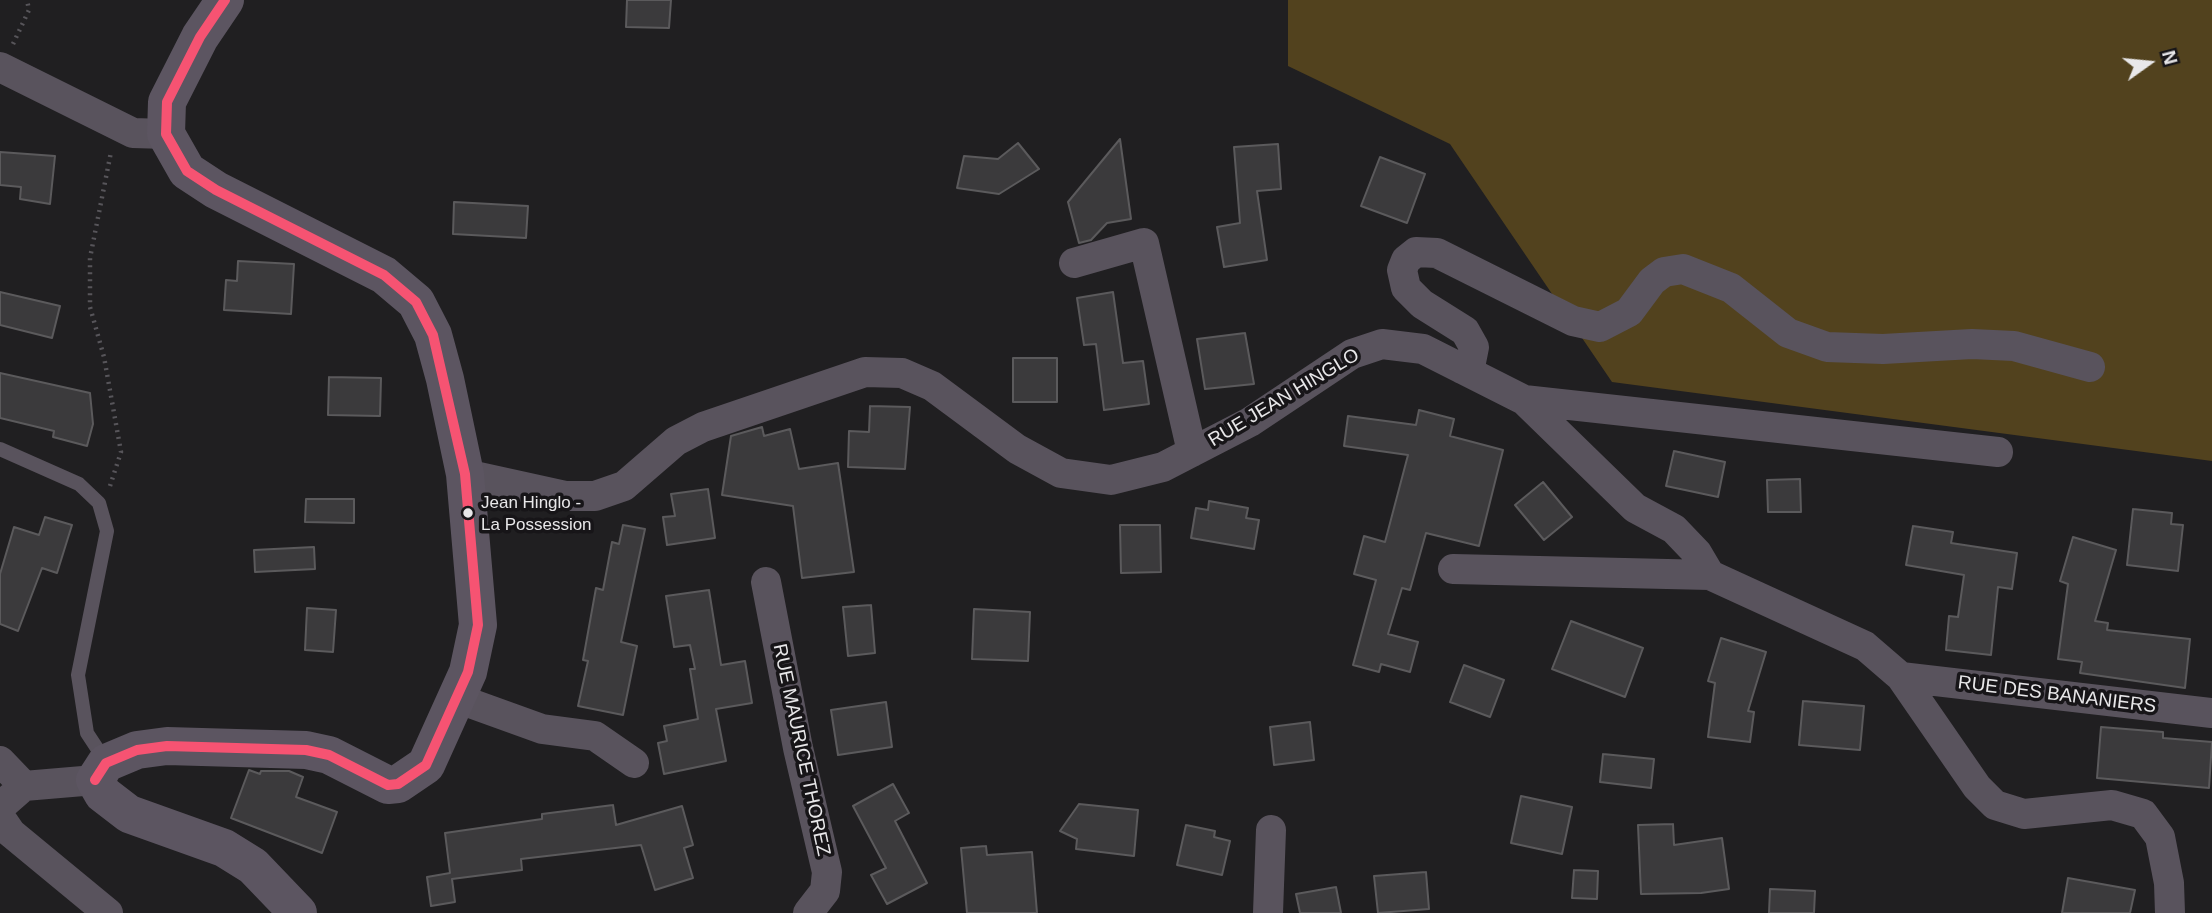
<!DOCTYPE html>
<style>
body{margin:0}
#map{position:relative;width:2212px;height:913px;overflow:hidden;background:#201f21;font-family:Arial,sans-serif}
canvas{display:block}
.north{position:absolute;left:2114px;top:28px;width:70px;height:70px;-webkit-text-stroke:5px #171518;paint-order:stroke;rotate:75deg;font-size:19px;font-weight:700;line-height:28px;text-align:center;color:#e8e7e9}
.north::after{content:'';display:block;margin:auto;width:24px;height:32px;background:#e8e7e9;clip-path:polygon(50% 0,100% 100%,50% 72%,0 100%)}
</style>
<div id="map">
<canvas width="2212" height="913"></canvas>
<div class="north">N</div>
</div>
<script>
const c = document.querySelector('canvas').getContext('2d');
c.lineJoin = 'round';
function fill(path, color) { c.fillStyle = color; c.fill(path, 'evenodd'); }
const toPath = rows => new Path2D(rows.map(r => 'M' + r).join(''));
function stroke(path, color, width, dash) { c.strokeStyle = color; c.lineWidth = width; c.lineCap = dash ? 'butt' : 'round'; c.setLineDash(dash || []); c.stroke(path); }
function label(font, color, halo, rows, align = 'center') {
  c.font = font + ' Arial,sans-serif'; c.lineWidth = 7; c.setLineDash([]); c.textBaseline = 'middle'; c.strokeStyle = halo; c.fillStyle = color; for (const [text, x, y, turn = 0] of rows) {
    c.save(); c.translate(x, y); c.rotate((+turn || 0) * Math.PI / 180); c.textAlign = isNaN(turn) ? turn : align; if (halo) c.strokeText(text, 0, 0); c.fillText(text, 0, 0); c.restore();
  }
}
const forest = toPath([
 [1288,0,2212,0,2212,461,1612,382,1450,144,1288,66]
]);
const building = toPath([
 [627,0,671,0,669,28,626,27,627,0],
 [1120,139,1131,219,1107,223,1091,240,1079,243,1068,202,1120,139],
 [1018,143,1039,169,999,194,957,188,964,156,998,159,1018,143],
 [1278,144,1281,189,1257,191,1267,260,1224,267,1217,227,1240,223,1234,147,1278,144],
 [0,152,55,156,50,204,20,199,21,187,0,185,0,152],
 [1380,157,1425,174,1407,223,1361,206,1380,157],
 [454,202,528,206,526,238,453,234,454,202],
 [238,261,294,264,291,314,224,310,226,280,237,281,238,261],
 [0,292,60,306,52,338,0,325,0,292],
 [1113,292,1123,363,1143,361,1149,404,1104,410,1096,344,1084,345,1077,298,1113,292],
 [1245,333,1254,384,1205,389,1197,339,1245,333],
 [1013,358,1057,358,1057,402,1013,402,1013,358],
 [0,373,90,393,93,424,87,446,53,437,54,431,0,418,0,373],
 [329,377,381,378,380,416,328,415,329,377],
 [870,406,910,407,905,469,848,467,849,431,869,432,870,406],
 [1419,410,1454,419,1450,436,1503,450,1479,546,1426,533,1410,590,1402,588,1388,634,1418,642,1410,672,1381,664,1379,672,1353,665,1376,580,1354,574,1364,536,1385,542,1408,455,1344,446,1348,416,1416,425,1419,410],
 [762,427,764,436,790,429,799,469,838,463,854,572,802,578,793,506,722,495,731,436,762,427],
 [1674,451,1725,462,1718,497,1666,486,1674,451],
 [1800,479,1801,512,1768,512,1767,480,1800,479],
 [1543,482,1572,517,1544,540,1515,505,1543,482],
 [708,489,715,538,667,545,663,517,675,516,671,494,708,489],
 [306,499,354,499,354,523,305,522,306,499],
 [1209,501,1248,508,1246,518,1259,520,1254,549,1191,538,1196,508,1208,510,1209,501],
 [2133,509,2172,513,2171,524,2183,525,2178,571,2127,565,2133,509],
 [45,517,72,525,57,573,42,568,18,631,0,624,0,574,14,527,39,535,45,517],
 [623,525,645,529,621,642,637,646,623,715,578,706,588,661,583,660,596,588,603,590,612,542,619,544,623,525],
 [1120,525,1160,525,1161,572,1121,573,1120,525],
 [1913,526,1953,532,1951,543,2017,553,2012,589,1998,587,1991,655,1946,650,1949,616,1958,617,1964,575,1906,565,1913,526],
 [2073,537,2116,550,2095,621,2108,623,2107,630,2190,639,2185,688,2080,673,2082,662,2058,659,2068,584,2060,581,2073,537],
 [314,547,315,569,255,572,254,550,314,547],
 [709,590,721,665,745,661,752,703,716,709,726,761,664,774,658,743,667,741,664,726,698,719,690,669,695,669,690,645,674,647,666,596,709,590],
 [871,605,875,653,848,656,843,607,871,605],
 [307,608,336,610,333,652,305,650,307,608],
 [974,609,1030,612,1028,661,972,659,974,609],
 [1571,621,1643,648,1625,697,1552,669,1571,621],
 [1721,638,1766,652,1748,711,1754,712,1750,742,1708,737,1715,683,1708,681,1721,638],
 [1464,665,1504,680,1490,717,1450,702,1464,665],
 [1803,701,1864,706,1860,750,1799,745,1803,701],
 [886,702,892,747,838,755,831,710,886,702],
 [1310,722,1314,760,1274,765,1270,727,1310,722],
 [2101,727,2163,732,2163,738,2212,742,2209,788,2097,778,2101,727],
 [1603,754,1654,759,1651,788,1600,782,1603,754],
 [249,770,260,774,261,771,289,771,303,777,296,797,337,812,322,853,231,818,249,770],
 [893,784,909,813,895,821,927,883,887,904,871,875,886,868,853,806,893,784],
 [1521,796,1572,807,1562,854,1511,843,1521,796],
 [1079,804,1138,810,1134,856,1076,849,1077,839,1060,831,1079,804],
 [613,805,616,825,682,806,693,845,684,848,693,878,655,890,641,845,521,859,522,870,452,879,455,902,431,906,427,877,450,873,445,833,542,819,542,814,613,805],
 [1673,824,1674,845,1722,838,1729,889,1701,893,1641,894,1638,825,1673,824],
 [1186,825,1215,831,1214,837,1230,841,1222,875,1177,865,1186,825],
 [986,846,987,855,1032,852,1037,913,967,913,961,848,986,846],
 [1574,870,1598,871,1597,899,1572,898,1574,870],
 [1426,872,1429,909,1378,913,1374,876,1426,872],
 [2068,878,2135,890,2130,913,2062,913,2068,878],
 [1336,887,1341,913,1300,913,1296,894,1336,887],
 [1770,889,1815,891,1814,913,1769,913,1770,889]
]);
const path = toPath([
 [13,44,29,10,27,0],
 [110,486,121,452,104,357,90,307,90,258,111,152]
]);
const lane = toPath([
 [0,449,79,484,99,503,107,531,78,675,87,733,106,762]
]);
const street = toPath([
 [0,67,133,133,166,134],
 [1074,263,1144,243,1192,452],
 [1462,369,1471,362,1474,347,1465,331,1422,304,1406,288,1402,270,1406,260,1416,252,1437,253,1573,321,1600,327,1629,312,1652,281,1664,272,1683,269,1731,288,1788,333,1827,347,1883,349,1972,344,2014,346,2090,367],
 [1524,400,1998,452],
 [465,474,565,496,595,496,624,486,676,441,703,427,865,372,902,373,932,386,1017,449,1061,473,1111,480,1163,467,1250,422,1352,354,1382,344,1423,349,1524,400,1635,508,1674,529,1697,553,1710,575,1865,646,1901,677,1977,787,1995,805,2024,814,2112,805,2143,814,2160,837,2169,883,2170,913],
 [1453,569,1710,575],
 [766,582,798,748,827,872,825,891,808,913],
 [1901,677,2212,713],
 [456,698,542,729,595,736,634,763],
 [0,761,24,786],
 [0,807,24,786,95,780],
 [0,817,11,833,108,913],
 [1268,913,1271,830]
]);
const secondary = toPath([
 [225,0,200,37,167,102,166,134,187,171,216,190,384,275,416,302,433,335,445,379,465,474,478,625,468,672,426,765,398,784,388,785,329,755,306,750,167,746,137,750,106,763,95,780,103,794,129,814,224,848,253,866,298,913]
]);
const bus1 = toPath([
 [95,780,106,763,137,750,167,746,306,750,329,755,388,785,398,784,426,765,468,672,478,625,465,474,433,335,416,302,384,275,216,190,187,171,166,134,167,102,200,37,225,0]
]);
const markers = [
 [468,513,6,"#e8e7e9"]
];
const busNames = [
 ["Jean Hinglo -",481,503],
 ["La Possession",481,525]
];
const streetNames = [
 ["RUE JEAN HINGLO",1284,398,-31],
 ["RUE DES BANANIERS",2057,695,7],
 ["RUE MAURICE THOREZ",801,750,78]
];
fill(forest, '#52421e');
fill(building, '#3b3a3c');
stroke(building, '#5b5a5c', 2);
stroke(path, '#57555a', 4.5, [2, 5]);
stroke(lane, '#59535d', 14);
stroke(street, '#59535d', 30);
stroke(secondary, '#5c5561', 38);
stroke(bus1, '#f65372', 10);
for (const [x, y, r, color] of markers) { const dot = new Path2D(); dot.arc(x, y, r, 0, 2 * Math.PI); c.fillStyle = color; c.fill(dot); stroke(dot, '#171518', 2.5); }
label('17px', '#e8e7e9', '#171518', busNames, 'left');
label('19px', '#e8e7e9', '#171518', streetNames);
</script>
